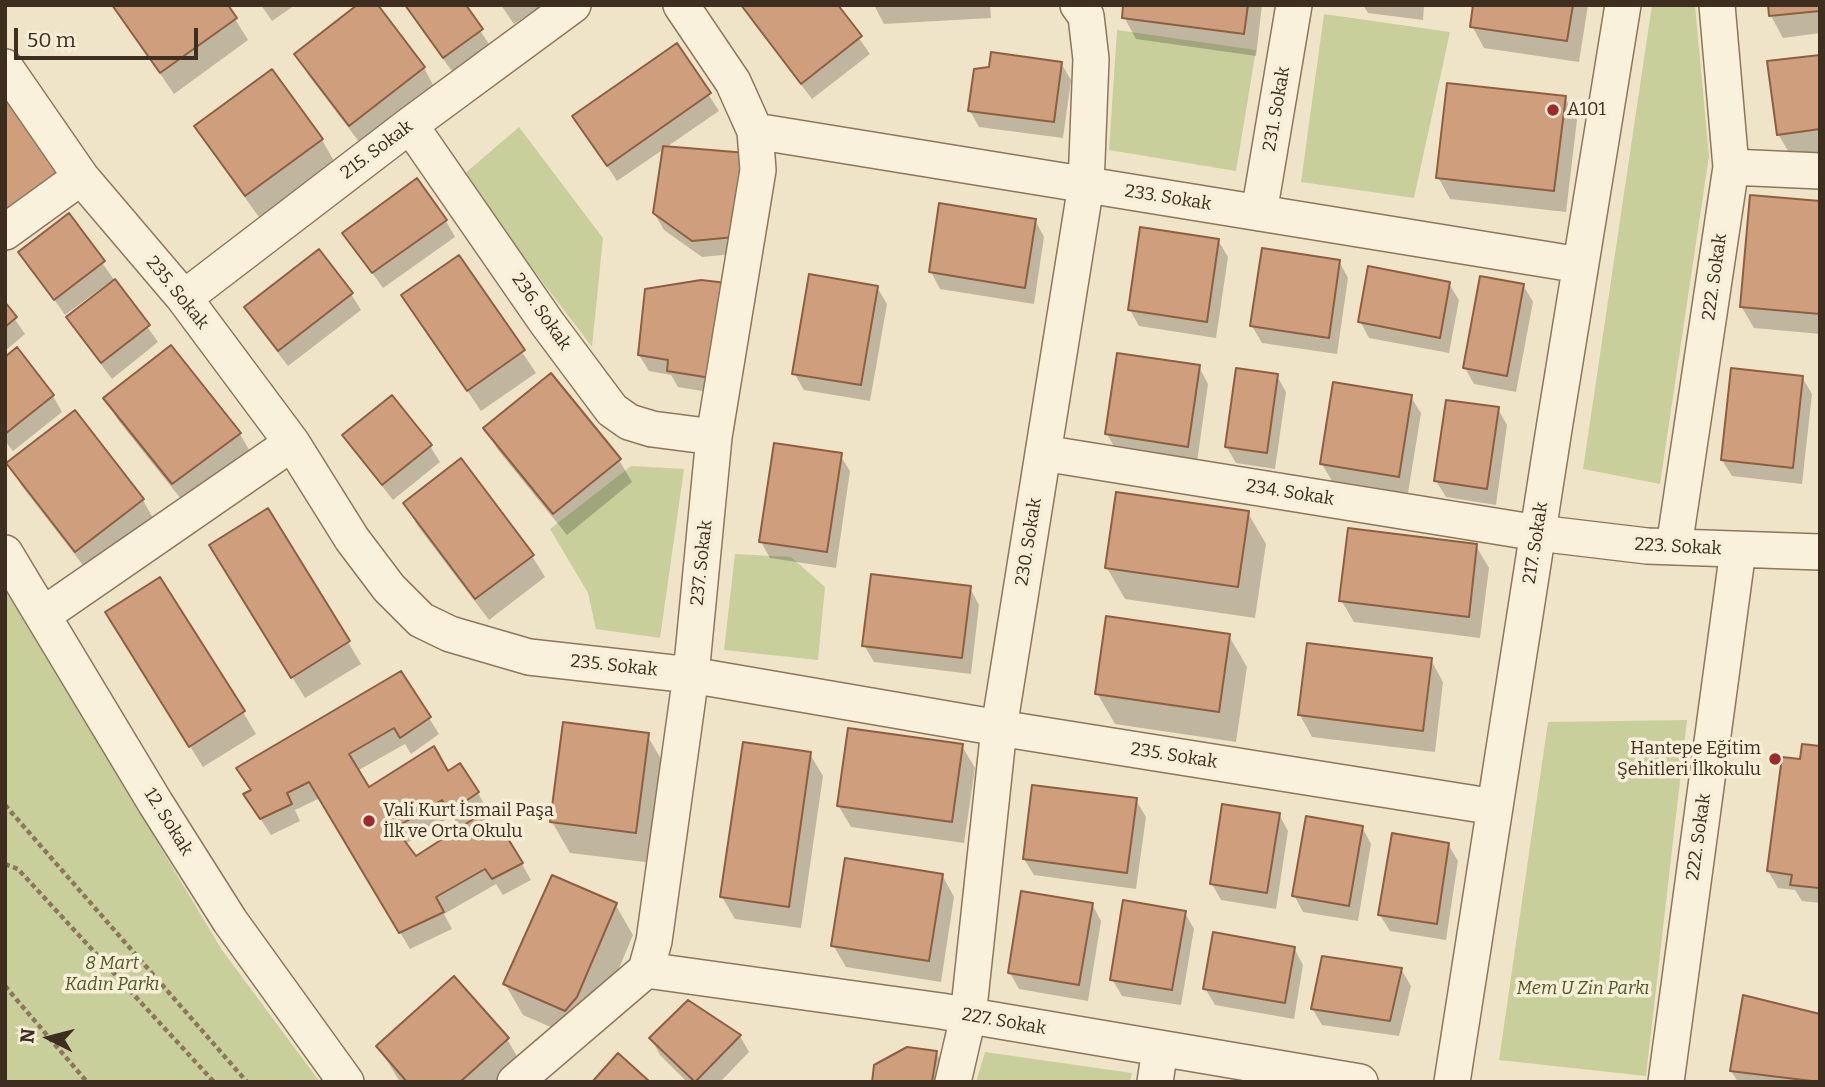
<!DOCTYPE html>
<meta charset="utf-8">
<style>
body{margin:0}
#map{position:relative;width:1825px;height:1087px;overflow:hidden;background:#f0e4c8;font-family:Bitter,serif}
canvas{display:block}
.frame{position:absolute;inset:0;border:7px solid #3d2e20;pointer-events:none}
.north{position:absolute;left:14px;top:1003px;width:70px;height:70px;-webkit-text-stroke:5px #f7eed8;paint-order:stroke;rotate:276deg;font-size:19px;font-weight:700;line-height:28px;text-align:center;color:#3d2e20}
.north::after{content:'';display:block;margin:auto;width:24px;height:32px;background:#3d2e20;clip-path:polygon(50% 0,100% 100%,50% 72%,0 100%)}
.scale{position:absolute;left:14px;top:28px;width:184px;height:32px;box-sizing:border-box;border:4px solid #3d2e20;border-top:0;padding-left:9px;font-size:21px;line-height:24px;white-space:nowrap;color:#3d2e20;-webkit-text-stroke:5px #f7eed8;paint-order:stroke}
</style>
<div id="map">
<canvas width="1825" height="1087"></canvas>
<div class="frame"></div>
<div class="north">N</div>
<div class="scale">50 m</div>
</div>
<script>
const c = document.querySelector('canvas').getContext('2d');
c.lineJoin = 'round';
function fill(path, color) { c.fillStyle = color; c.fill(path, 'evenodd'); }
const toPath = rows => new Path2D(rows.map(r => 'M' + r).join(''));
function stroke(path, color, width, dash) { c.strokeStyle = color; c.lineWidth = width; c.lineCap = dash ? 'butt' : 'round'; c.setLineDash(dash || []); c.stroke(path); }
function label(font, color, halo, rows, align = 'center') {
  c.font = font + ' Bitter,serif'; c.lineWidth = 7; c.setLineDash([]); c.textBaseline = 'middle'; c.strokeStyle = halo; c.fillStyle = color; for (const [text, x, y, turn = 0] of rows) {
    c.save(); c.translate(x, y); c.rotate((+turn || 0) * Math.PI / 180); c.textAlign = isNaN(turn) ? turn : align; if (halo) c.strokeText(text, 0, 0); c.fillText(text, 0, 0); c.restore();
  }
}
const green = toPath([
 [1652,5,1695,5,1709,156,1660,484,1583,469],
 [1324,14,1450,32,1414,198,1301,182],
 [1117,30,1256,50,1236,171,1109,150],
 [519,127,603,238,592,347,462,176],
 [631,466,684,469,660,638,596,629,588,593,550,529],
 [735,554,791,557,825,587,818,660,724,650],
 [5,588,222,950,320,1082,5,1082],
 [1687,720,1646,1076,1499,1060,1548,722],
 [985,1052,1132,1073,1130,1082,976,1082]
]);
const shadow = toPath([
 [113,5,235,19,248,40,174,94],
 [261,5,295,5,272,21],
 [376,5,424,68,436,90,363,147,309,76,296,54],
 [404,5,463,5,491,47,454,74],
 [501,5,543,5,514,24],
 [743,5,836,5,870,54,812,99,752,21],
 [874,5,990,5,991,18,884,24],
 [1125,5,1262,5,1256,56,1136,39,1124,17],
 [1363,5,1424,5,1423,20,1368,13],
 [1475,5,1588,5,1579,62,1484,48,1472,26],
 [1820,5,1820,33,1783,38,1771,16],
 [677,46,719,111,665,148,744,253,702,257,664,230,654,213,664,149,617,181,575,117],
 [1820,56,1820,153,1791,156,1778,134],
 [1061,63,1071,80,1063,138,979,127,970,111],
 [1565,98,1577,120,1566,212,1450,199,1438,177],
 [196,127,322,140,334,161,259,217,209,148],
 [1820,203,1820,334,1754,328,1741,306],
 [69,216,158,342,112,379,78,334,68,318,113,283,111,281,65,315,21,252],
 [1035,220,1044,237,1034,304,940,289,931,272],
 [446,221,455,237,383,288,344,233],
 [1218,240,1228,257,1216,338,1139,326,1130,310],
 [459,257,536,373,481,411,403,296],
 [1339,261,1348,278,1337,354,1262,343,1252,326],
 [701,282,720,394,678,387,671,375,649,371,639,355],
 [1449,284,1459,300,1449,353,1369,338,1360,321],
 [1523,285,1533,302,1516,392,1474,384,1465,368],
 [877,287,887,304,870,401,804,390,794,373],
 [351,294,361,310,288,366,255,323,246,307],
 [5,305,25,334,5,351],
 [17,350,53,396,62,412,13,451,5,441,5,359],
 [1199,367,1208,384,1197,462,1116,450,1107,434],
 [1277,376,1286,392,1275,469,1236,463,1226,446],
 [1802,377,1812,394,1802,484,1732,476,1722,460],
 [1411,397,1421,413,1408,493,1332,481,1322,464],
 [105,399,240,434,252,455,185,504,118,420],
 [1498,409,1507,425,1496,505,1446,497,1436,481],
 [485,429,619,460,632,482,567,535,498,450],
 [345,435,430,446,440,462,393,500,354,451],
 [840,455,850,471,836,568,770,558,761,542],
 [9,463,143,500,155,522,89,573,21,485],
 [405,503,532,556,545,577,489,620,417,525],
 [1248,513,1266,544,1255,618,1125,599,1107,568],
 [1476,546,1489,568,1480,638,1354,622,1341,600],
 [224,567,348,642,361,664,305,698],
 [970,588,979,605,971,674,874,662,864,645],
 [119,634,243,712,256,734,203,767],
 [1229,636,1247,667,1236,742,1115,724,1097,693],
 [1431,660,1443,682,1435,752,1312,737,1300,715],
 [429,718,439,734,411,754,405,744,357,771,368,790,448,773,478,793,487,809,480,814,493,838,522,864,531,880,503,895,496,884,444,914,452,929,410,949,320,798,295,810,300,821,271,835,245,795,252,791,238,768],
 [452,816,461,829,416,858,405,844],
 [647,735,665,766,653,863,570,853,552,822],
 [962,746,975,768,964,843,851,827,838,805],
 [1820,748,1820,903,1802,901,1795,890,1778,888,1768,871,1801,761],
 [810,754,823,776,801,928,735,919,722,897],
 [1136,800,1146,817,1136,889,1034,875,1024,859],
 [1279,814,1288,831,1276,909,1221,900,1212,884],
 [1362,827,1371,844,1358,921,1303,912,1294,895],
 [1448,844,1458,861,1446,940,1390,931,1380,915],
 [942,875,954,897,941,982,846,967,833,945],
 [615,904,633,935,594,1028,583,1041,523,1015,505,984],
 [1092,904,1101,921,1088,1001,1019,989,1010,973],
 [1185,913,1194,929,1181,1005,1122,996,1112,979],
 [1294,948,1303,965,1294,1019,1215,1005,1205,988],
 [1401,969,1411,986,1399,1036,1322,1025,1312,1008],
 [740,1036,749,1052,720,1082,687,1082,660,1055,651,1038],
 [507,1039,525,1070,512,1082,400,1082,378,1046],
 [936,1053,946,1069,943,1082,874,1082],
 [1731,1071,1820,1082,1738,1082]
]);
const building = toPath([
 [112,5,228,5,237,18,160,73,112,5],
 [357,5,378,5,425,67,349,126,294,54,357,5],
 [405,5,466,5,483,29,443,58,405,5],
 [741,5,838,5,862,36,801,84,741,5],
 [1123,5,1248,5,1244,34,1122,18,1123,5],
 [1473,5,1573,5,1567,41,1470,27,1473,5],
 [1768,5,1820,5,1820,11,1769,16,1768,5],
 [677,43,711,93,607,166,572,116,677,43],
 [991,52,1062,62,1054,122,968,111,974,69,989,67,991,52],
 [1820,55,1820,129,1777,135,1767,61,1820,55],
 [272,69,323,139,245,196,194,126,272,69],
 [1447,83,1566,96,1554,191,1436,178,1447,83],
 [5,97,59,174,5,211,5,97],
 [663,146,747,153,735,237,692,241,653,213,663,146],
 [417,178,447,220,372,273,342,233,417,178],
 [1750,195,1820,201,1820,314,1740,307,1750,195],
 [939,203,1036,219,1025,288,929,272,939,203],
 [69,213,105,261,54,300,18,252,69,213],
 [1140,227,1219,239,1207,322,1128,310,1140,227],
 [1262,248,1340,260,1329,338,1250,326,1262,248],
 [319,249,353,293,278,351,244,307,319,249],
 [459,255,525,350,467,391,401,295,459,255],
 [1368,266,1450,282,1440,338,1358,322,1368,266],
 [809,274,878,286,861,385,792,374,809,274],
 [1480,276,1524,284,1507,376,1463,368,1480,276],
 [115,279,150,325,101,363,66,317,115,279],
 [701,280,727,283,711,378,667,371,668,360,638,355,645,289,701,280],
 [5,302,17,317,5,327,5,302],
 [171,345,241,433,172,484,103,398,171,345],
 [17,347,54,395,5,434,5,357,17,347],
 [1117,353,1200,365,1188,447,1105,434,1117,353],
 [1236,368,1278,374,1267,453,1225,447,1236,368],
 [1731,368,1803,376,1793,468,1721,460,1731,368],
 [551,373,621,459,553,514,483,428,551,373],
 [1333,382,1412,395,1399,477,1320,464,1333,382],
 [392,395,432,445,382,485,342,435,392,395],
 [1446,400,1499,407,1487,489,1434,481,1446,400],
 [75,410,144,499,75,552,6,463,75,410],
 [774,443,842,453,827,552,759,542,774,443],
 [461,458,534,555,475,599,403,503,461,458],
 [1116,492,1249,511,1238,587,1105,568,1116,492],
 [268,508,350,641,291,678,209,545,268,508],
 [1348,528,1477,544,1469,617,1339,601,1348,528],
 [871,574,971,586,962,658,862,646,871,574],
 [160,577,245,711,189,747,105,612,160,577],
 [1106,616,1230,634,1219,712,1095,694,1106,616],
 [1307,643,1432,658,1423,731,1298,715,1307,643],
 [401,671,431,717,400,738,394,728,349,754,369,787,434,746,448,771,460,763,479,792,450,812,442,800,395,828,416,856,481,814,494,836,502,829,523,863,492,879,485,869,436,897,444,912,399,933,309,782,287,793,292,804,260,819,243,794,251,790,236,768,401,671],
 [563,722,649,733,636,833,550,822,563,722],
 [848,728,963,744,952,822,837,806,848,728],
 [743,742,811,752,789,907,720,897,743,742],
 [1802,744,1820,746,1819,888,1790,885,1792,875,1767,871,1782,757,1800,759,1802,744],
 [1032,785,1137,798,1127,873,1023,859,1032,785],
 [1222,804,1280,813,1267,893,1210,884,1222,804],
 [1306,816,1363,826,1349,906,1292,896,1306,816],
 [1392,833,1449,843,1437,924,1378,915,1392,833],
 [845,858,943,874,929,961,831,946,845,858],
 [552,875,617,903,577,997,565,1011,503,984,552,875],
 [1021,891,1093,903,1079,985,1008,973,1021,891],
 [1123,900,1186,911,1172,990,1110,980,1123,900],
 [1213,932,1295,947,1285,1003,1203,989,1213,932],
 [1322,956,1402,968,1390,1021,1311,1009,1322,956],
 [454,976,509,1038,460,1082,407,1082,376,1046,454,976],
 [1743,995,1820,1014,1820,1082,1730,1071,1743,995],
 [688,1000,741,1035,695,1082,649,1038,688,1000],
 [907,1047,937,1051,932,1082,872,1082,874,1065,907,1047],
 [618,1053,650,1082,592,1082,618,1053]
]);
const path = toPath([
 [5,805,247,1082],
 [5,864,18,869,214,1082],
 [5,986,87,1082]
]);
const minor = toPath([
 [5,67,81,177,184,298,292,443,352,539,389,588,421,620,450,634,529,657,691,675,999,728,1495,807],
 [410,125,547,323,612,410,629,422,652,429,714,437],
 [755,131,1580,265],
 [1731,167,1820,171],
 [1259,213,1294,5],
 [5,232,81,177],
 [184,298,410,125,573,5],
 [1043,453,1538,533,1647,546,1820,552],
 [1674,547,1731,167,1717,5],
 [5,553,156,804,230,921,346,1082],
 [43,615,292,443],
 [646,970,941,1011,1360,1082],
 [515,1082,646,970,654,941,691,675,714,437,758,170,755,131,733,82,681,5],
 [953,1082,968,1017,999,728,1086,185,1091,59,1086,16,1078,5],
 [1155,1082,1160,1049],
 [1452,1082,1554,429,1623,5],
 [1666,1082,1738,550]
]);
const markers = [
 [1553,110,7,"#9e2a2b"],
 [1775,759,7,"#9e2a2b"],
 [369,821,7,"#9e2a2b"]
];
const streetNames = [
 ["231. Sokak",1277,109,-80],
 ["215. Sokak",377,150,-37],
 ["233. Sokak",1168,198,9],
 ["222. Sokak",1715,277,-82],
 ["235. Sokak",177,293,51],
 ["236. Sokak",541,312,55],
 ["234. Sokak",1290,493,9],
 ["230. Sokak",1029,542,-81],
 ["217. Sokak",1536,543,-81],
 ["223. Sokak",1678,547,3],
 ["237. Sokak",702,563,-84],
 ["235. Sokak",614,666,6],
 ["235. Sokak",1174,756,9],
 ["12. Sokak",168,822,58],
 ["222. Sokak",1699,837,-82],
 ["227. Sokak",1004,1022,10]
];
const poiNames = [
 ["A101",1567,110],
 ["Hantepe Eğitim",1761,749,"right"],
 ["Şehitleri İlkokulu",1761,770,"right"],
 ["Vali Kurt İsmail Paşa",383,811],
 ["İlk ve Orta Okulu",383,832]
];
const parkNames = [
 ["8 Mart",112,964],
 ["Kadın Parkı",112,985],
 ["Mem U Zin Parkı",1583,989]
];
fill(green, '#c9cf9b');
fill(shadow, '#0003');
fill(building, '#cf9f7d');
stroke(building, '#8d5f41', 2);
stroke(minor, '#8d765c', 38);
stroke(path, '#8d765c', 4.5, [5, 3.5]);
stroke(minor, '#faf1dc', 35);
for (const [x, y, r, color] of markers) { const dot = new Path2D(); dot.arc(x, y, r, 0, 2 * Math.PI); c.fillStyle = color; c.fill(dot); stroke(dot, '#f7eed8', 2.5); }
label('18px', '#3d2e20', '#f7eed8', streetNames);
label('18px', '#3d2e20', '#f7eed8', poiNames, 'left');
label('italic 18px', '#4d5a26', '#f7eed8', parkNames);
</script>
